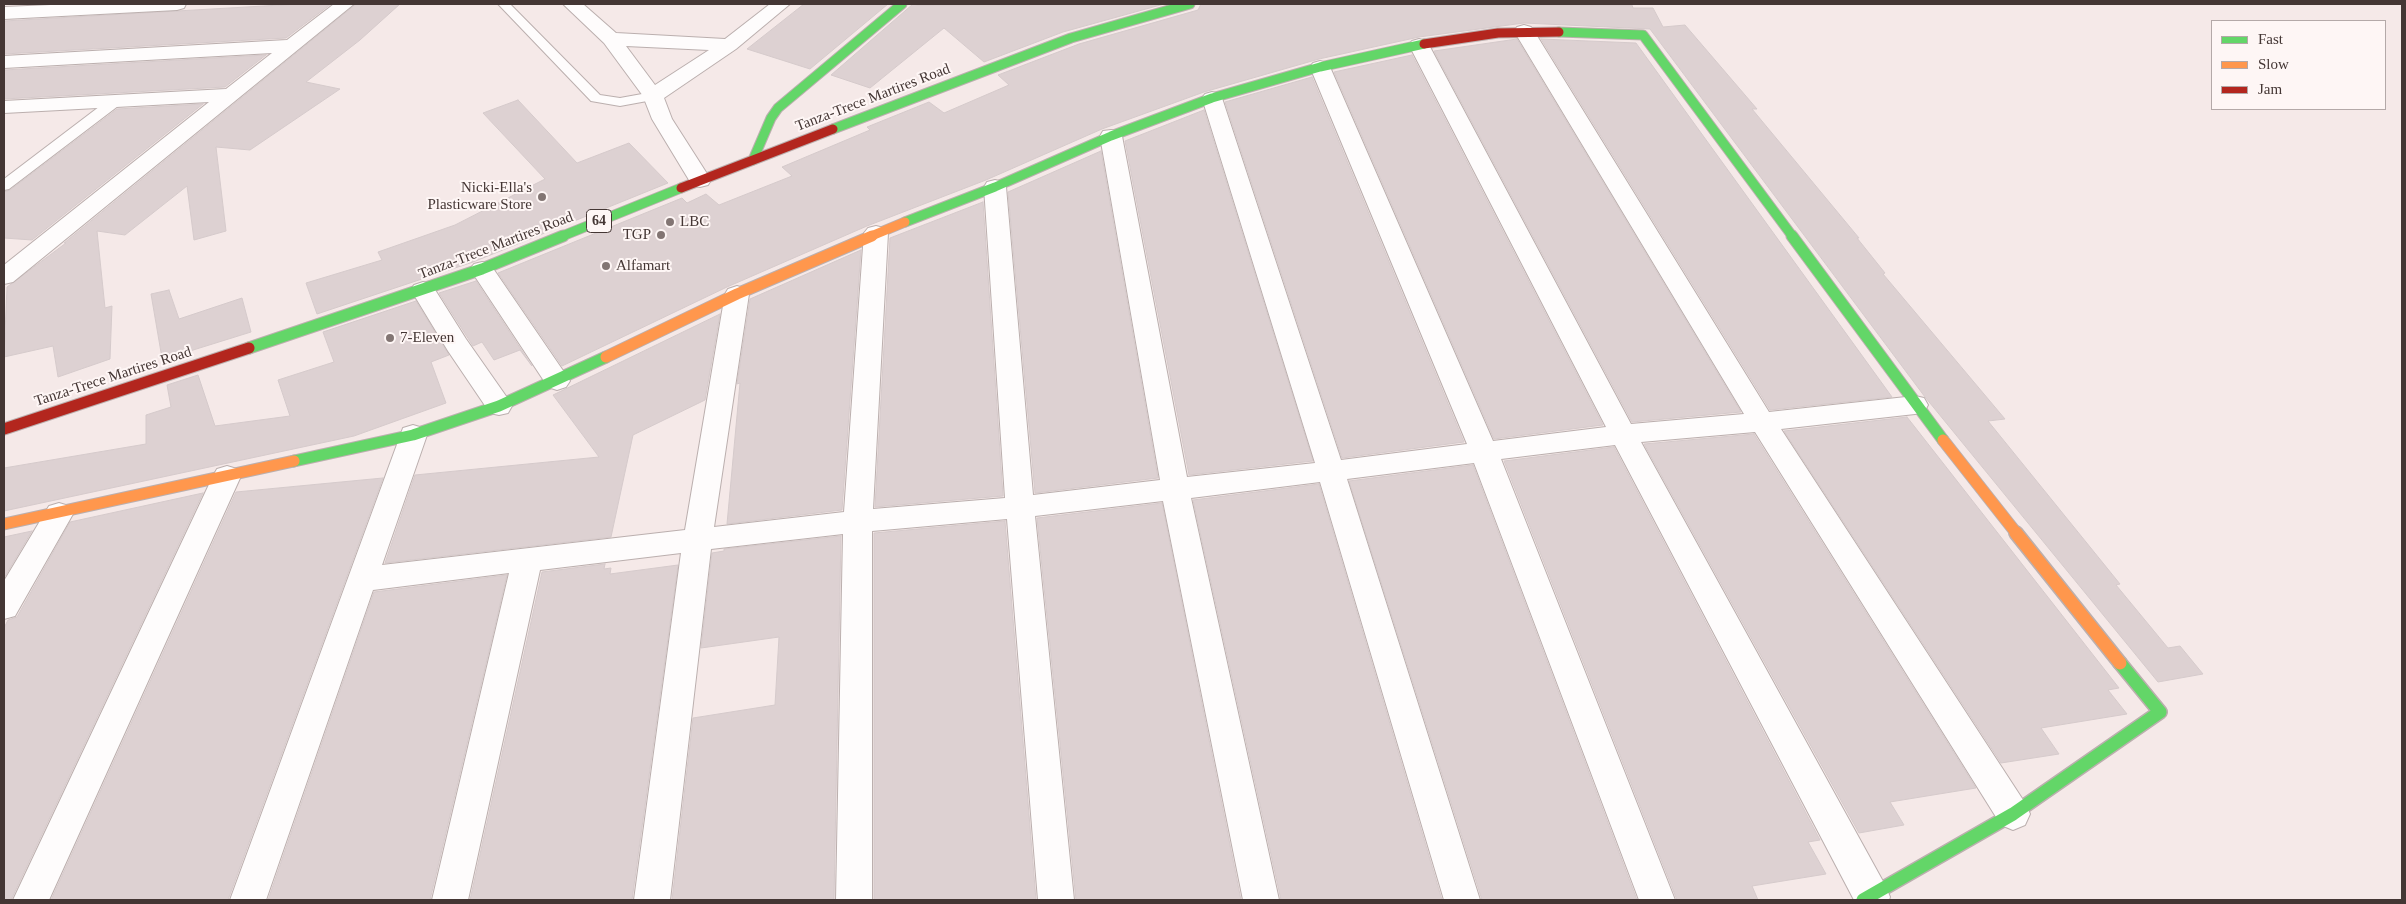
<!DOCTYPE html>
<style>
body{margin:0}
#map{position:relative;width:2406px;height:904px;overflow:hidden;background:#f5e9e8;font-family:"Times New Roman",serif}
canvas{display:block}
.frame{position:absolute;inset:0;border:5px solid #443634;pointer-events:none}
.legend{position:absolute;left:2211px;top:20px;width:175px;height:90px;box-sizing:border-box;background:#fef6f5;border:1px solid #b4a9a8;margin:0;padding:6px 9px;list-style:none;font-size:15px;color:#443634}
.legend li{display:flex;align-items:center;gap:10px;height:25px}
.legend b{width:25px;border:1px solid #b4a9a8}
</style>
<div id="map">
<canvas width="2406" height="904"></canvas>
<div class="frame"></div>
<ul class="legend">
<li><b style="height:6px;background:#63d668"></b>Fast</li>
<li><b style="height:6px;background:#ff974d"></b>Slow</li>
<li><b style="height:6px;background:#b3261e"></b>Jam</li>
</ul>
</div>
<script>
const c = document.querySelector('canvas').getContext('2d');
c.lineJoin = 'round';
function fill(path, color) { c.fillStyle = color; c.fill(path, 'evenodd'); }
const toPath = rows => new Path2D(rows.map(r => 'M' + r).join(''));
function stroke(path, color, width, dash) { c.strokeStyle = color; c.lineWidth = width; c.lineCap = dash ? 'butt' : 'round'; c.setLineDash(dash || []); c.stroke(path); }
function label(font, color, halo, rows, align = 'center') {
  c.font = font + ' "Times New Roman",serif'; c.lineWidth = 4; c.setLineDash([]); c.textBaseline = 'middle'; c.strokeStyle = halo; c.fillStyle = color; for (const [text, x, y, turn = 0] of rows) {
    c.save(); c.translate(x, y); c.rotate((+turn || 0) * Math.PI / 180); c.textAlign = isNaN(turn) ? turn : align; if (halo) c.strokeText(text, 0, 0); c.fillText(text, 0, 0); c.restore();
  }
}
const building = toPath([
 [298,4,331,4,286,38,4,54,4,21,298,4],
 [356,4,400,4,360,40,306,82,340,89,250,150,216,147,226,231,194,240,187,186,125,235,97,231,105,308,112,306,110,359,58,377,53,346,4,357,7,287,66,243,64,243,356,4],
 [804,4,888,4,810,69,747,49,804,4],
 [913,4,917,5,1164,4,1063,32,984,62,944,28,870,88,831,75,913,4],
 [1201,4,1632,5,1633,8,1653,8,1663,27,1685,25,1757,109,1752,109,1859,238,1857,238,1885,273,1883,274,2005,419,1988,421,2120,584,2116,585,2168,648,2180,646,2203,674,2158,682,1925,397,1650,29,1524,23,1419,37,1319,59,1204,92,1102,129,986,180,867,226,727,287,562,366,498,273,682,198,687,203,706,194,719,205,792,176,782,167,870,130,867,127,929,102,944,113,1009,85,998,75,1079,44,1198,10,1201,4],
 [1517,39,1741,412,1632,422,1434,51,1517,39],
 [1541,39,1636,43,1892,397,1770,410,1541,39],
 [266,55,225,87,4,99,4,70,266,55],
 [1412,55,1603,425,1494,439,1334,72,1412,55],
 [1312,77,1464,442,1342,458,1225,102,1312,77],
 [518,100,577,163,629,143,668,183,473,262,317,314,306,283,382,260,378,252,455,225,545,179,483,113,518,100],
 [203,104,32,240,4,238,4,192,10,190,117,109,203,104],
 [1204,110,1313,461,1189,475,1125,141,1204,110],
 [1101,151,1158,478,1035,493,1008,192,1101,151],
 [983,202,1003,496,875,507,890,238,983,202],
 [861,250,842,510,727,524,740,383,737,384,750,299,861,250],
 [476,281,532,366,520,350,494,360,482,342,473,346,439,293,476,281],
 [169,290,179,319,242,298,251,332,190,351,191,355,163,364,151,294,169,290],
 [416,301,449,355,431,362,446,403,354,436,4,511,4,468,146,444,146,415,171,407,167,385,198,375,215,426,290,416,278,380,334,362,323,332,416,301],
 [720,314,705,400,633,435,611,537,385,563,415,475,599,457,553,395,720,314],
 [1907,417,2119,688,2108,690,2127,714,2041,728,2059,754,2001,763,1784,431,1907,417],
 [1754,434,1976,788,1890,802,1904,825,1859,833,1644,444,1754,434],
 [1614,447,1820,840,1808,842,1826,874,1752,886,1758,900,1677,900,1504,461,1614,447],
 [1473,465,1637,900,1482,900,1349,481,1473,465],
 [383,478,228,900,51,900,236,492,383,478],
 [1319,484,1442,900,1281,900,1193,500,1319,484],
 [203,493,11,900,4,900,4,628,8,620,17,617,70,522,203,493],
 [1162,503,1241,900,1076,900,1037,518,1162,503],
 [1005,521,1036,900,874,900,874,533,1005,521],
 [32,531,4,578,4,537,32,531],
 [841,536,834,900,672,900,693,718,775,705,779,637,701,648,712,553,724,551,724,549,841,536],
 [605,564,604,569,611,568,610,574,678,565,632,900,470,900,542,572,605,564],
 [507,575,430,900,268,900,374,592,507,575]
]);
const lane = toPath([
 [498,4,510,4,600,95,620,98,653,92,660,96,658,99,620,106,591,101,498,4],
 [117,96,122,97,124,100,122,103,9,189,4,190,4,179,112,97,117,96]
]);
const street = toPath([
 [74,4,186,4,184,8,177,10,4,19,4,7,74,4],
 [334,4,354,4,13,282,4,284,4,265,209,102,4,113,4,101,226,89,272,53,4,68,4,56,287,40,334,4],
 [563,4,583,4,616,33,725,39,770,4,790,4,736,49,664,98,672,119,711,180,708,185,700,187,692,185,652,119,643,96,604,43,563,4],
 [626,46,709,50,655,85,626,46],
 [1524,25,1531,27,1534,31,1769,412,1915,396,1924,398,1928,405,1924,412,1915,414,1781,429,2025,803,2030,814,2025,825,2013,830,2001,825,1755,432,1641,442,1885,885,1890,897,1889,900,1854,900,1615,445,1501,459,1675,900,1639,900,1474,463,1347,479,1480,900,1444,900,1320,482,1191,498,1279,900,1243,900,1163,501,1035,516,1074,900,1038,900,1007,519,872,531,872,900,836,900,843,534,711,549,670,900,634,900,681,553,540,570,468,900,432,900,509,573,373,590,266,900,230,900,403,428,413,425,423,428,427,435,382,565,685,530,725,294,728,289,737,286,746,289,749,294,714,527,844,512,864,233,868,228,876,226,884,228,888,233,873,509,1005,498,984,187,987,182,995,180,1003,182,1006,187,1033,495,1160,480,1100,136,1103,131,1111,130,1119,131,1122,136,1187,477,1315,463,1202,98,1205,94,1212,92,1219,94,1222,98,1341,460,1467,444,1310,67,1313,63,1320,61,1327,63,1330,67,1493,441,1606,427,1409,45,1412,41,1419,39,1426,41,1429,45,1631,424,1744,414,1514,31,1517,27,1524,25],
 [482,262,490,264,566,375,570,381,566,387,557,390,548,387,470,269,474,264,482,262],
 [423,282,432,285,466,339,508,399,512,406,508,413,499,415,490,413,448,351,411,290,414,285,423,282],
 [227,466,237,469,241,476,49,900,13,900,213,476,217,469,227,466],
 [59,503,69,506,73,514,15,616,4,619,4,581,49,506,59,503]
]);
const fastFar2 = toPath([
 [1559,32,1643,35,1793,237],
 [833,129,1071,38,1190,4],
 [753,160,771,118,778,108,902,4],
 [905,222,995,187,1111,136,1212,98,1320,67,1424,44],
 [560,237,681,188]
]);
const fastFar1 = toPath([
 [1792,236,1943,440],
 [249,348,482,269,563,236],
 [294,461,413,435,499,406,606,357]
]);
const fast = toPath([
 [1863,900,2013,814,2160,712,2120,663]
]);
const slowFar2 = toPath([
 [869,237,905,222]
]);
const slowFar1 = toPath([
 [606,357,737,294,872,236],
 [1943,440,2017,534],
 [4,524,294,461]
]);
const slow = toPath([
 [2016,533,2120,663]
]);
const jamFar1 = toPath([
 [1424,44,1498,33,1559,32],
 [681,188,833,129]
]);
const jam = toPath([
 [4,429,249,348]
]);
const markers = [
 [542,197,5,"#827573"],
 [670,222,5,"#827573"],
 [661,235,5,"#827573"],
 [606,266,5,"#827573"],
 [390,338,5,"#827573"]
];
const shields = [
 [599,221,25]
];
const shieldNames = [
 ["64",599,221]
];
const streetNames = [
 ["Tanza-Trece Martires Road",873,98,-21],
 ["Tanza-Trece Martires Road",496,246,-21],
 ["Tanza-Trece Martires Road",113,377,-18]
];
const poiNames = [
 ["Nicki-Ella's",532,188,"right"],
 ["Plasticware Store",532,205,"right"],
 ["LBC",680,222],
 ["TGP",651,235,"right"],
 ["Alfamart",616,266],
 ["7-Eleven",400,338]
];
fill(building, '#ddd1d2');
stroke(building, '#d5cacb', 1);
stroke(lane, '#bbafae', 2);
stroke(street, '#bbafae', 2);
stroke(fastFar2, '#bbafae', 11);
stroke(fastFar1, '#bbafae', 13);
stroke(fast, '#bbafae', 16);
stroke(slowFar2, '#bbafae', 11);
stroke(slowFar1, '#bbafae', 13);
stroke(slow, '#bbafae', 16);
stroke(jamFar1, '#bbafae', 11);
stroke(jam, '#bbafae', 13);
fill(lane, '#fefcfc');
fill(street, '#fefcfc');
stroke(fastFar2, '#63d668', 9);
stroke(fastFar1, '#63d668', 11);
stroke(fast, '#63d668', 13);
stroke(slowFar2, '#ff974d', 9);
stroke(slowFar1, '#ff974d', 11);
stroke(slow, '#ff974d', 13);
stroke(jamFar1, '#b3261e', 9);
stroke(jam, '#b3261e', 11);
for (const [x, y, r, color] of markers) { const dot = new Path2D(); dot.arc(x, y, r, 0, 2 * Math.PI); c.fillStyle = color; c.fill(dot); stroke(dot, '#fef6f5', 2); }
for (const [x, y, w] of shields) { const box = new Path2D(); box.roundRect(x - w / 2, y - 11.5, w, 23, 4); c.fillStyle = '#fef6f5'; c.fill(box); stroke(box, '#443634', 1); }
label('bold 14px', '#443634', null, shieldNames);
label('15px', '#443634', '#fef6f5', streetNames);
label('15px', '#443634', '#fef6f5', poiNames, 'left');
</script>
